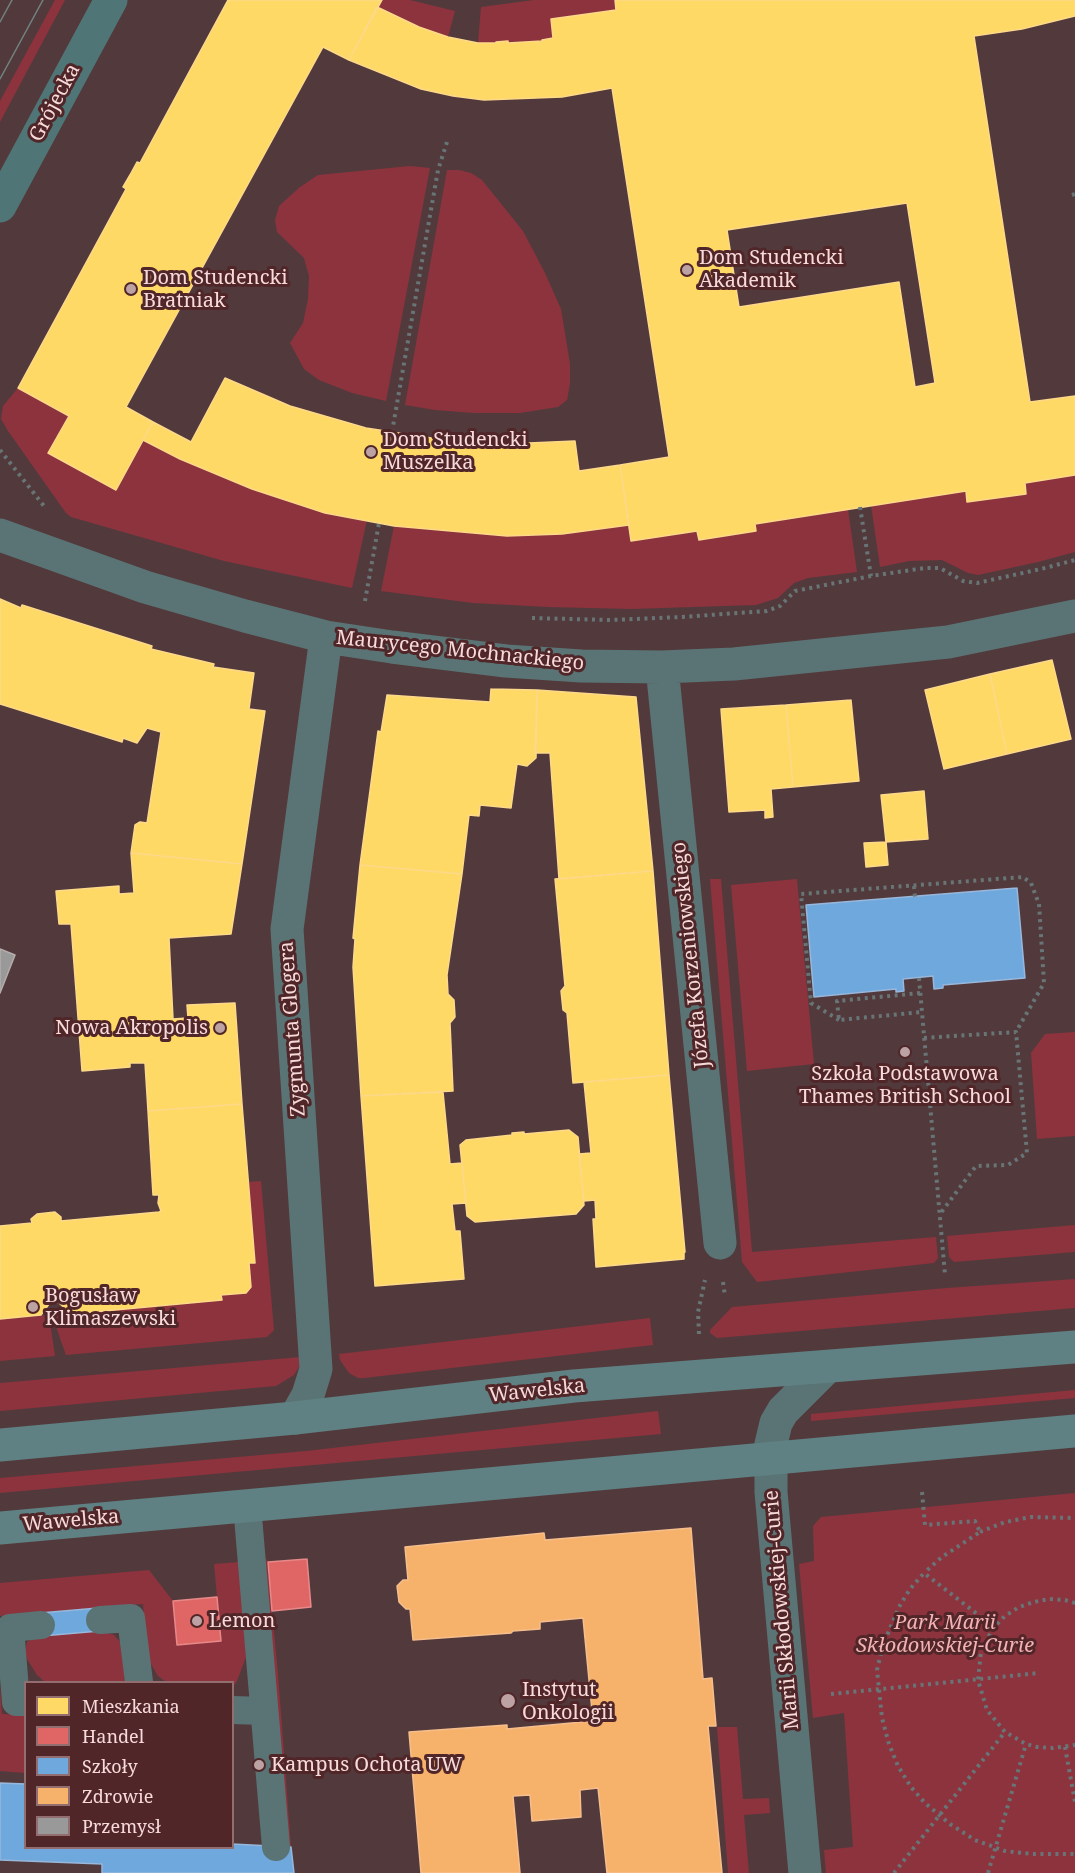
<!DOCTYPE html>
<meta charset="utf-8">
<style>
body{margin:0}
#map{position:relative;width:1075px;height:1873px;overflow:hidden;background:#523a3c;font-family:"Noto Serif",serif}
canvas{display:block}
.legend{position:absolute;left:24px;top:1681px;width:210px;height:168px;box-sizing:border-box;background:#512629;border:2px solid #936e70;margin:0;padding:8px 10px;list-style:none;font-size:18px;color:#f7dada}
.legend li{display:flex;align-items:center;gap:12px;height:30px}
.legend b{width:30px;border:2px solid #936e70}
</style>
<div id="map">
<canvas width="1075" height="1873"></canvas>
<ul class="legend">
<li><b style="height:16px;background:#ffd966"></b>Mieszkania</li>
<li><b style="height:16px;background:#e06666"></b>Handel</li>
<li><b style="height:16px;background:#6fa8dc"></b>Szkoły</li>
<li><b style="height:16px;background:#f6b26b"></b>Zdrowie</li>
<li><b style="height:16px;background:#999"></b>Przemysł</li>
</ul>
</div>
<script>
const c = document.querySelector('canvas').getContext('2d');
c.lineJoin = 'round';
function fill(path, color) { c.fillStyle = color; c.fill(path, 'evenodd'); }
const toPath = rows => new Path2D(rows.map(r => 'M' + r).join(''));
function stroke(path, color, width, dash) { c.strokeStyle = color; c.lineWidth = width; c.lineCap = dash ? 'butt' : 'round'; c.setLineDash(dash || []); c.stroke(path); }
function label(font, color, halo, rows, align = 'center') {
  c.font = font + ' "Noto Serif",serif'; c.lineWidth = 6; c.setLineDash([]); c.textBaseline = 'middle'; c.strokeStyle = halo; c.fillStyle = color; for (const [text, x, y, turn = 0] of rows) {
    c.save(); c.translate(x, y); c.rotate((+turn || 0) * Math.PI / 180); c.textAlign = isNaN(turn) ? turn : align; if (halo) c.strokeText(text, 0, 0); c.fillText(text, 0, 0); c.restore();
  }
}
const green = toPath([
 [55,0,65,0,0,122,0,101],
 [382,0,410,0,455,11,448,37,419,27,378,7],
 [534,0,615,0,616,10,551,19,553,38,542,41,508,43,508,41,496,43,478,43,481,7],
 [410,166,430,168,386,401,352,393,319,380,304,369,290,343,303,323,308,299,309,276,304,258,277,232,275,220,279,206,300,187,318,175],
 [447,170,459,170,471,173,482,180,523,231,545,273,561,309,570,364,570,384,567,400,558,407,520,413,474,413,435,410,405,405],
 [18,388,69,416,49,453,143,440,180,459,252,489,325,513,367,520,352,588,224,561,71,517,66,513,8,431,1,419,3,406],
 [1075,475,1075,552,1038,562,978,575,968,573,942,560,909,561,880,567,871,505,966,491,967,501,1026,494,1025,483],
 [848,509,857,572,808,578,794,583,778,598,756,605,631,609,548,607,473,603,381,591,394,526,507,536,562,534,629,525,632,541,697,531,699,540,756,531,755,524],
 [710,879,721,879,752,1252,936,1237,938,1258,934,1263,757,1282,742,1262],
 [797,879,814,1064,747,1071,731,885],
 [1075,1032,1075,1136,1037,1139,1031,1053,1045,1034],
 [261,1181,274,1330,267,1337,66,1355,55,1324,55,1315,221,1300,221,1295,246,1292,251,1287,249,1263,255,1262,248,1182],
 [1075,1225,1075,1252,954,1262,949,1257,947,1236],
 [1075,1279,1075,1308,717,1338,710,1333,710,1330,732,1307,947,1288],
 [49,1315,55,1356,0,1361,0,1319],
 [650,1318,653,1345,364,1378,358,1378,349,1373,340,1360,339,1354],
 [301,1357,299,1367,294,1375,276,1386,0,1411,0,1383],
 [1075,1390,1075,1398,811,1421,811,1414],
 [658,1411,661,1434,0,1493,0,1478,306,1451],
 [1075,1493,1075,1873,826,1873,824,1850,853,1847,844,1713,813,1718,799,1564,814,1561,813,1526,821,1517],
 [267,1559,278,1674,291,1847,286,1847,265,1560],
 [239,1562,246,1657,237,1681,233,1687,232,1682,166,1682,158,1676,148,1659,143,1604,0,1616,0,1583,149,1570,173,1601,177,1645,221,1641,214,1564],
 [100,1631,114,1635,121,1643,125,1682,45,1682,37,1675,27,1659,25,1652,27,1642,36,1636],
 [0,1687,2,1714,25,1715,25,1773,0,1771],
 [717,1727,737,1727,743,1799,769,1798,770,1813,744,1815,749,1873,728,1873]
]);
const homes = toPath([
 [228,0,382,0,349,60,323,47,126,407,153,422,116,490,48,453,69,416,18,388,126,189,123,187,130,175,137,162,140,163,228,0],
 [615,0,1075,0,1075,16,1022,29,974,36,1030,402,1075,396,1075,475,1025,483,1026,494,967,502,966,491,755,524,756,531,699,540,697,531,631,541,620,465,669,457,612,88,562,97,484,100,453,96,421,89,349,60,377,7,419,27,448,37,478,43,496,43,496,42,508,41,508,43,542,41,542,40,553,38,551,19,616,10,615,0],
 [907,203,935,383,915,387,899,282,739,307,727,230,907,203],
 [225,378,290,406,366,428,438,439,506,444,575,441,579,471,620,465,629,525,562,534,507,536,394,526,325,513,252,489,180,459,143,440,153,422,191,442,225,378],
 [0,599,21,608,22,605,152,646,151,649,214,664,213,667,254,673,249,709,265,711,242,864,131,853,135,825,140,822,147,823,161,732,147,728,137,743,123,738,122,742,0,704,0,599],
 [1052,660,1071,739,1007,754,990,674,1052,660],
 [990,674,1007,754,944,769,925,690,990,674],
 [491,689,537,690,536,758,527,766,517,764,511,808,480,805,479,816,469,815,462,874,360,865,378,731,381,732,387,695,490,702,491,689],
 [537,690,636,697,653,871,559,879,550,753,535,753,537,690],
 [851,700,859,781,793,787,786,705,851,700],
 [786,705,793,787,771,789,773,817,765,818,765,810,729,812,721,709,786,705],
 [924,791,928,839,886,842,881,795,924,791],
 [886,842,888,865,866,867,864,843,886,842],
 [131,853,242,864,231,934,169,938,173,1019,188,1018,187,1005,235,1003,242,1104,148,1111,145,1063,130,1063,130,1067,82,1071,71,924,59,924,56,891,119,886,119,894,134,893,131,853],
 [360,865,462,874,447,975,448,994,454,1000,455,1017,450,1023,453,1091,361,1096,353,967,355,939,353,938,360,865],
 [653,871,669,1075,573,1083,567,1013,563,1010,561,991,565,986,555,879,653,871],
 [669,1075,685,1252,684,1253,684,1259,596,1267,593,1219,596,1219,595,1200,584,1201,579,1154,591,1153,584,1082,669,1075],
 [443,1092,450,1164,462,1163,466,1203,452,1204,455,1231,460,1231,464,1279,375,1286,361,1096,443,1092],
 [242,1104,255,1263,249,1263,251,1287,246,1293,221,1295,222,1300,72,1314,60,1304,60,1302,49,1304,41,1315,0,1319,0,1226,32,1223,31,1219,37,1214,55,1212,61,1217,61,1221,159,1212,161,1211,158,1203,159,1195,153,1195,148,1111,242,1104],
 [569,1130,578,1137,584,1205,576,1214,475,1222,467,1216,460,1145,466,1140,512,1135,512,1133,524,1132,524,1134,569,1130]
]);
const shops = toPath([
 [307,1559,311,1607,272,1611,268,1562,307,1559],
 [217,1597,221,1641,177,1645,173,1601,217,1597]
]);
const schools = toPath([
 [1017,888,1025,978,943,985,943,988,934,989,933,976,903,979,904,991,896,992,896,989,814,997,806,905,1017,888],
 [98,1608,100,1631,42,1636,40,1613,98,1608],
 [0,1783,26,1784,26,1848,232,1848,232,1844,291,1847,294,1873,102,1873,102,1864,0,1860,0,1783]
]);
const health = toPath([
 [691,1528,703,1679,712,1678,716,1726,708,1726,722,1873,607,1873,598,1788,580,1790,581,1817,532,1821,530,1795,513,1796,520,1873,421,1873,409,1732,507,1725,507,1729,593,1721,583,1618,540,1622,540,1629,513,1631,511,1633,413,1640,410,1609,406,1609,399,1602,397,1586,403,1580,408,1580,405,1547,544,1533,545,1540,691,1528]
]);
const industry = toPath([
 [0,949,15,955,0,993,0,949]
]);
const path = toPath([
 [1072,195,1075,194],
 [392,432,438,170,447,142],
 [0,450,44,506],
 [860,507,871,576],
 [365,601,379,523],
 [532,618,611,620,681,617,767,611,780,606,795,591,871,576,925,568,940,568,963,581,977,583,1041,569,1075,560],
 [914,886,915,897],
 [919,978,945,1275],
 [920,993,837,1001,839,1020,922,1012],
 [839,1020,811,1003,801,894,1023,877,1031,883,1039,904,1044,983,1016,1032],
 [924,1038,1016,1032,1027,1153,1008,1165,976,1166,940,1214],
 [723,1282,725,1296],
 [699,1334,698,1312,705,1280],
 [922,1492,925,1525,975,1521,980,1532,942,1557,924,1573],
 [980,1532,1005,1522,1031,1517,1075,1518],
 [1075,1603,1065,1600,1049,1599,1034,1602,1019,1607,1005,1616,994,1627,987,1639,981,1652,978,1680,987,1710,1005,1732,1026,1744,1037,1747,1053,1748,1075,1745],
 [994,1627,924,1573,910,1589,899,1607,883,1645,877,1670,882,1718,889,1744,898,1766,911,1787,925,1803,950,1824,975,1840,1005,1851,1032,1854,1075,1854],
 [831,1694,1039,1673],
 [1065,1747,1075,1802],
 [894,1873,1005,1732],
 [988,1873,1026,1744]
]);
const service = toPath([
 [247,1505,276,1847],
 [100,1620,131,1618,139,1682],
 [26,1702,16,1702,10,1628,41,1625],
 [232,1710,264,1711]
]);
const minor = toPath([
 [0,535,145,587,245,616,326,637,392,647,506,661,581,666,662,667,734,664,948,642,1075,616],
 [662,667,720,1243],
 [295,1418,308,1395,316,1369,287,929,326,637],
 [805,1873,771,1492,771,1444,776,1423,783,1411,827,1367]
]);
const secondary = toPath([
 [0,206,111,0]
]);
const primary = toPath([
 [0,1445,295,1418,574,1386,1075,1347],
 [0,1528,1075,1431]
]);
const tram = toPath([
 [0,22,12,0],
 [0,79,43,0]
]);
const markers = [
 [687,270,6,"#bda2a3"],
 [131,289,6,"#bda2a3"],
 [371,452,6,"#bda2a3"],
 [220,1028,6,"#bda2a3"],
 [905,1052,6,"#bda2a3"],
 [33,1307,6,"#bda2a3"],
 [197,1621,6,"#bda2a3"],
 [508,1701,8,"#bda2a3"],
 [259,1765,6,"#bda2a3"]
];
const streetNames = [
 ["Grójecka",55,103,-62],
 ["Maurycego Mochnackiego",460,651,6],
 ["Józefa Korzeniowskiego",691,955,-96],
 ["Zygmunta Glogera",293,1029,-94],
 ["Wawelska",537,1391,-6],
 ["Wawelska",71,1521,-5],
 ["Marii Skłodowskiej-Curie",782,1610,-95]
];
const poiNames = [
 ["Dom Studencki",699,258],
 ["Akademik",699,281],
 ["Dom Studencki",143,278],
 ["Bratniak",143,301],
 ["Dom Studencki",383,440],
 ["Muszelka",383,463],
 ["Nowa Akropolis",208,1028,"right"],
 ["Szkoła Podstawowa",905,1074,"center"],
 ["Thames British School",905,1097,"center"],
 ["Bogusław",45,1296],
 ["Klimaszewski",45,1319],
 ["Lemon",209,1621],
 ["Instytut",522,1690],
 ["Onkologii",522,1713],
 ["Kampus Ochota UW",271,1765]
];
const parkNames = [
 ["Park Marii",945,1623],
 ["Skłodowskiej-Curie",945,1646]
];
fill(green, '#8d333e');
fill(homes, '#ffd966');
stroke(homes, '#fdd989', 1.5);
fill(shops, '#e06666');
stroke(shops, '#e78989', 1.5);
fill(schools, '#6fa8dc');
stroke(schools, '#98b7db', 1.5);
fill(health, '#f6b26b');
stroke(health, '#f6be8c', 1.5);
fill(industry, '#999');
stroke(industry, '#b5acac', 1.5);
stroke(path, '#687475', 4, [3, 4.5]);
stroke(service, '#5a7475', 28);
stroke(minor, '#5a7475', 33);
stroke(secondary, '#507576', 33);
stroke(primary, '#608183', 33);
stroke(tram, '#728182', 1.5);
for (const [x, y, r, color] of markers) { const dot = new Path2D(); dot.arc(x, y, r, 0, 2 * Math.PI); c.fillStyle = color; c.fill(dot); stroke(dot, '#512629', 2); }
label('20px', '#f7dada', '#512629', streetNames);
label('20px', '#f7dada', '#512629', poiNames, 'left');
label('italic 20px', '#f3b2b4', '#512629', parkNames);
</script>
